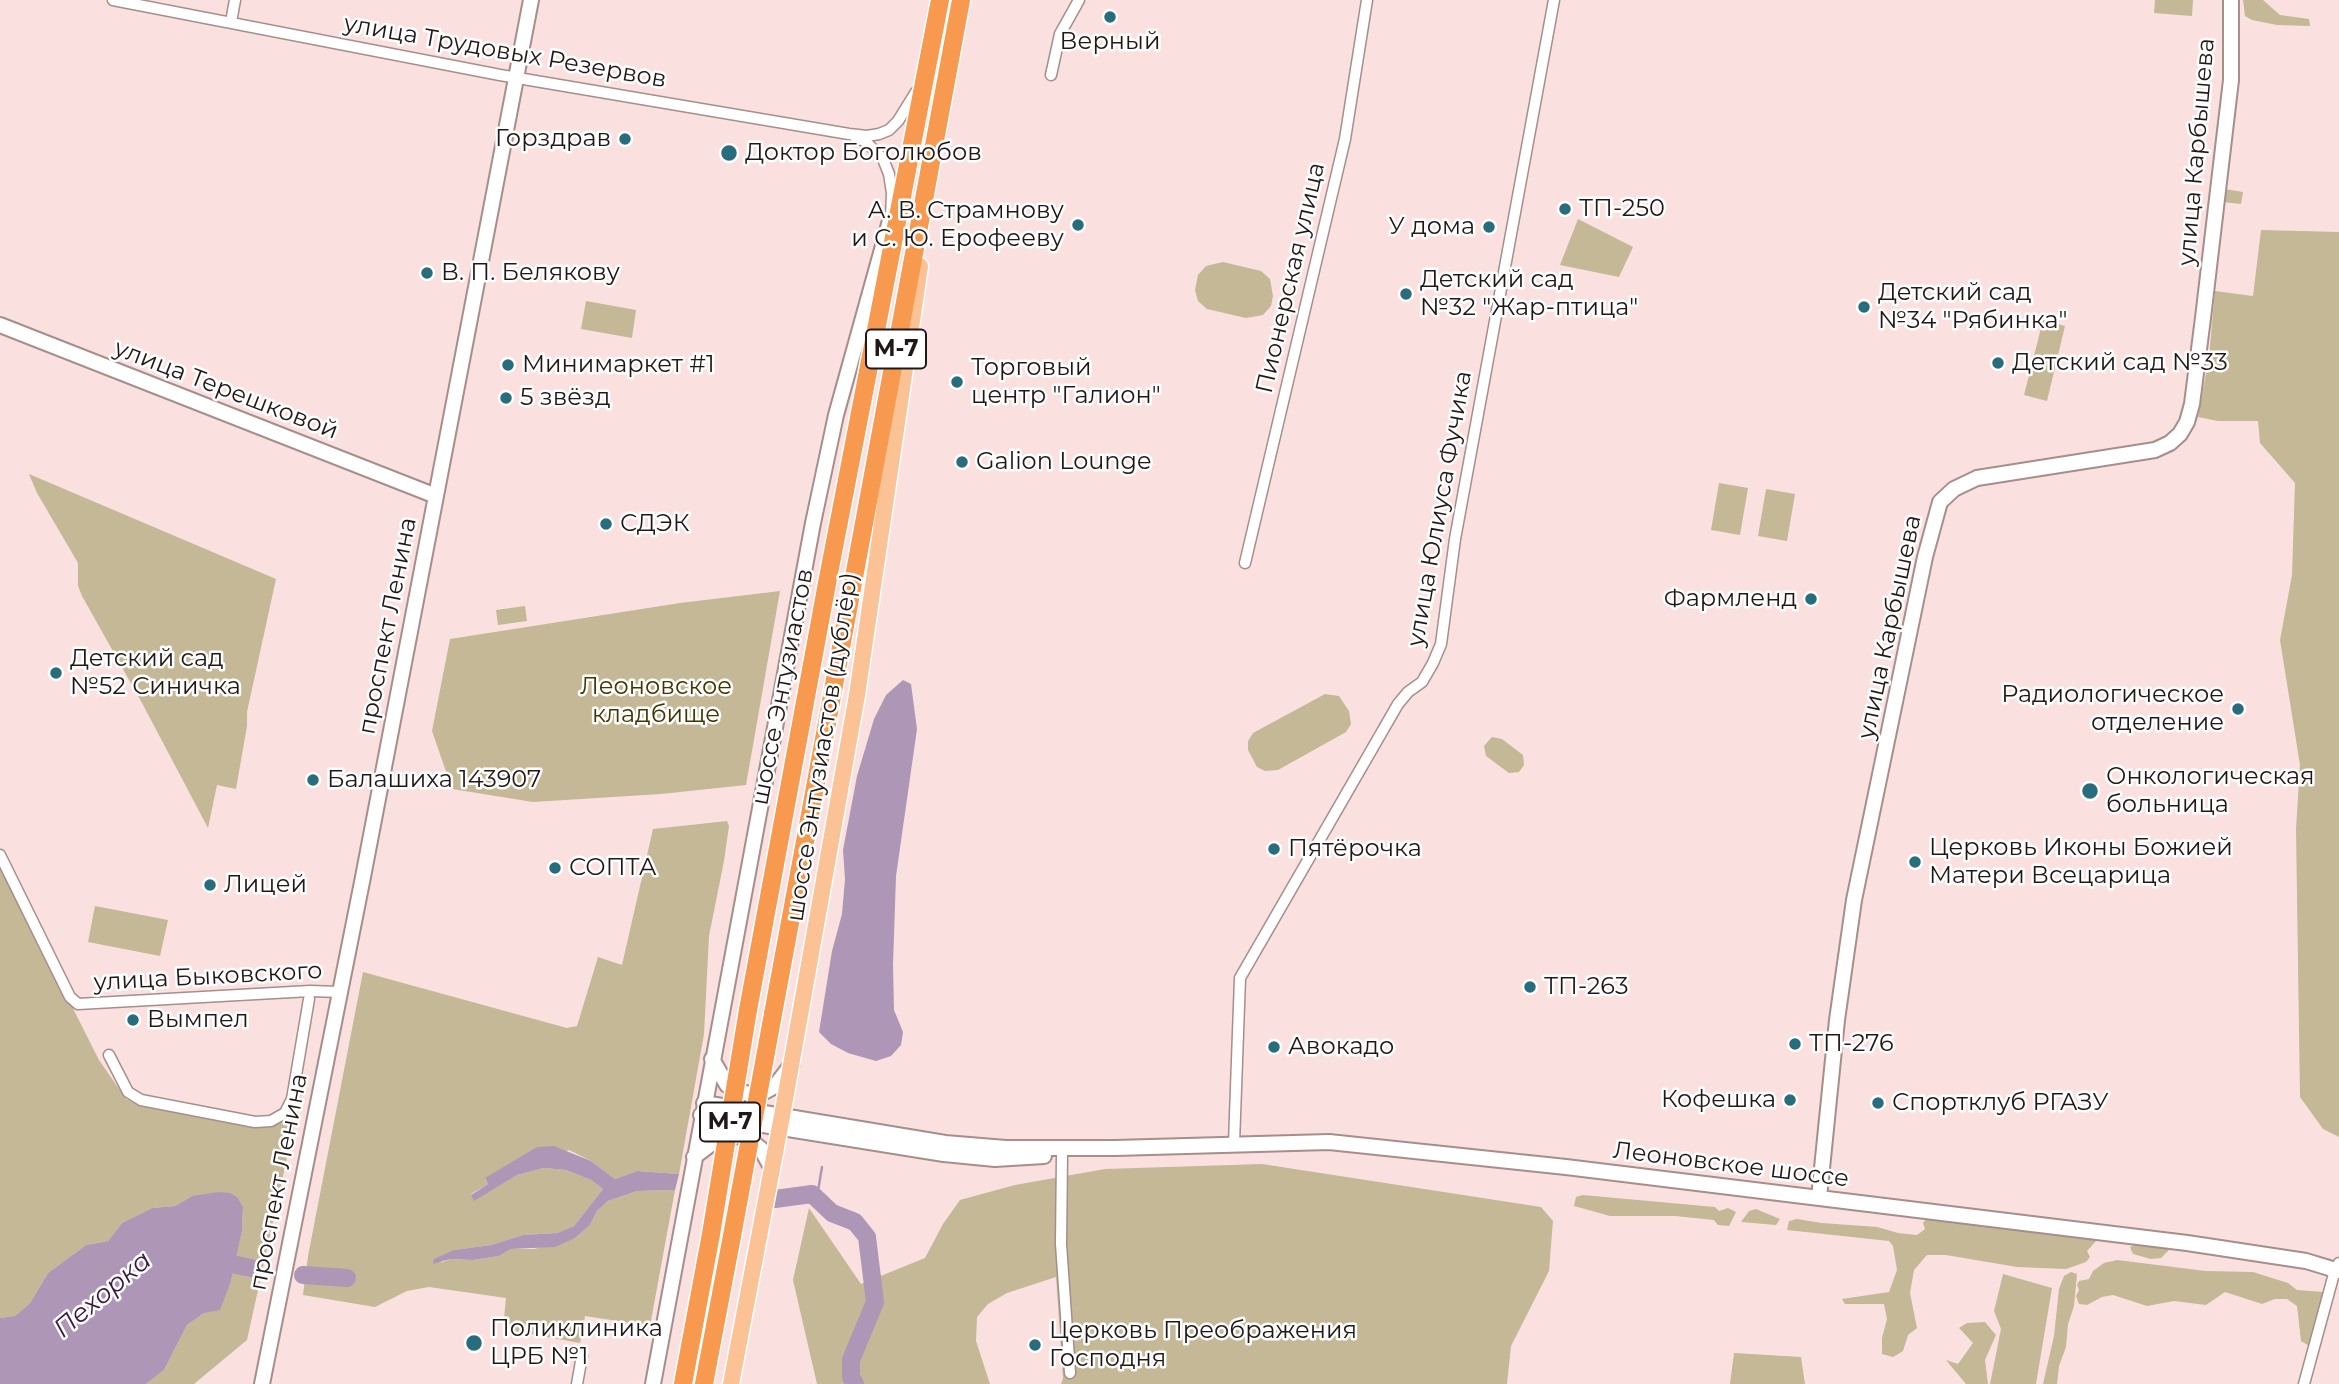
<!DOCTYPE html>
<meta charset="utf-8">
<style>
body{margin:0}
canvas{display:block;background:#fae1df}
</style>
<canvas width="2339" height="1384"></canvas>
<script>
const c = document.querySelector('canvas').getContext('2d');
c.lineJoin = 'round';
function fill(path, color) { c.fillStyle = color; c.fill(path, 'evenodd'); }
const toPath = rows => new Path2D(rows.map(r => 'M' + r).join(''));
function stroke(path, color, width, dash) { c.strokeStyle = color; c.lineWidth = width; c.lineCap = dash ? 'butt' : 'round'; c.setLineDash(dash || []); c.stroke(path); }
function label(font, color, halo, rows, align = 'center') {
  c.font = font + ' Montserrat,sans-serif'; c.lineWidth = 5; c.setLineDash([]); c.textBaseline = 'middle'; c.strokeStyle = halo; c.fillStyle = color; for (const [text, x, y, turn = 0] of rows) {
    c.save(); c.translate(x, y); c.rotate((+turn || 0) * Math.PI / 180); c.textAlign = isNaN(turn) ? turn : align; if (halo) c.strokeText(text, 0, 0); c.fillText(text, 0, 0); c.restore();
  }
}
const green = toPath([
 [2155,0,2193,0,2192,16,2154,13],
 [2243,0,2263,0,2280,15,2309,19,2310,26,2277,25,2252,20,2245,16],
 [2224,189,2243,192,2241,204,2222,202],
 [1578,219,1633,247,1619,277,1560,265],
 [2261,230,2339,232,2339,1137,2323,1129,2300,1097,2296,829,2300,765,2280,640,2292,575,2295,483,2260,443,2258,421,2218,421,2198,417,2209,357,2215,291,2253,296],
 [1223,262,1261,271,1270,279,1273,296,1271,306,1263,315,1246,318,1207,309,1198,301,1195,290,1198,275,1206,266],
 [586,301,636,310,632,338,581,329],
 [2043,320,2065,326,2047,401,2024,395],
 [29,474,276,579,247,712,247,726,236,789,217,785,208,828,142,703,82,596,78,586,78,563,37,493],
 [1719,483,1748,488,1740,535,1711,530],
 [1766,489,1795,494,1787,541,1758,536],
 [780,591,746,785,661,794,533,802,452,789,432,731,450,639,680,603],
 [525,606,527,621,498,625,496,610],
 [1325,694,1339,696,1349,711,1351,724,1346,732,1278,770,1265,771,1257,767,1248,750,1248,741,1253,733],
 [1492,737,1502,739,1523,755,1524,765,1519,772,1509,773,1486,756,1484,746],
 [727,821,729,826,724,861,709,936,704,1034,679,1174,637,1171,615,1179,591,1161,569,1150,485,1179,488,1184,471,1194,474,1200,517,1175,544,1168,566,1170,591,1180,603,1189,574,1226,557,1233,523,1235,491,1245,454,1250,440,1263,450,1259,473,1260,499,1256,511,1249,534,1249,575,1238,590,1225,597,1211,608,1201,637,1191,675,1190,650,1326,585,1316,580,1343,503,1329,506,1298,429,1287,407,1291,375,1307,303,1295,308,1256,363,972,567,1028,577,1026,598,957,622,965,653,829],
 [0,864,99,1060,126,1099,140,1106,263,1128,275,1125,288,1115,295,1093,301,1094,247,1340,194,1384,146,1384,164,1370,187,1325,204,1313,231,1281,242,1230,243,1207,192,1196,175,1206,152,1208,122,1223,108,1241,86,1245,48,1273,30,1303,15,1316,0,1318],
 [95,906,168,920,160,956,88,942],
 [1262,1164,1541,1207,1553,1221,1549,1271,1511,1346,1507,1384,1061,1384,1063,1378,1056,1277,1007,1293,988,1304,977,1317,976,1341,990,1384,817,1384,793,1280,809,1208,861,1284,925,1258,943,1224,960,1200,1015,1185,1105,1169],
 [1583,1195,1715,1207,1719,1211,1728,1208,1736,1212,1729,1226,1718,1225,1714,1220,1675,1216,1610,1216,1574,1206,1576,1197],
 [1756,1209,1780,1219,1776,1225,1741,1222,1749,1211],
 [1927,1218,2090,1236,2096,1241,2087,1251,2090,1257,2086,1262,2066,1269,2017,1267,1946,1255,1927,1255,1914,1270,1910,1293,1917,1328,1908,1335,1903,1351,1893,1357,1882,1354,1882,1338,1887,1319,1884,1304,1845,1304,1842,1299,1889,1292,1897,1270,1893,1246,1889,1241,1787,1230,1789,1221,1797,1219,1822,1223,1877,1227,1898,1233,1917,1235,1925,1229,1923,1223],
 [2140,1242,2162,1245,2169,1250,2161,1258,2151,1259,2133,1254,2130,1247],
 [2117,1260,2206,1271,2253,1272,2288,1283,2297,1290,2324,1292,2325,1300,2311,1347,2301,1341,2297,1306,2287,1299,2275,1299,2262,1304,2225,1292,2206,1305,2174,1301,2147,1306,2113,1295,2102,1297,2087,1305,2079,1304,2076,1296,2079,1290,2077,1285,2079,1281,2089,1279,2093,1271,2104,1263],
 [2071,1272,2077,1274,2074,1306,2068,1324,2066,1347,2059,1366,2057,1384,2043,1384,2054,1336,2059,1289,2064,1276],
 [2003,1274,2052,1288,2036,1384,1990,1384,2001,1329,1994,1311],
 [1985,1322,1996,1335,1985,1360,1988,1384,1966,1384,1946,1360,1958,1364,1973,1343,1959,1328,1967,1323],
 [1734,1353,1801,1357,1805,1384,1730,1384]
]);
const water = toPath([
 [903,680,911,684,917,729,896,876,893,965,894,1010,903,1032,901,1045,891,1056,876,1061,848,1053,831,1044,819,1032,832,951,842,914,845,879,843,850,857,776,874,719,886,695],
 [554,1146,591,1161,615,1179,637,1171,679,1174,675,1190,637,1191,608,1201,597,1211,590,1225,575,1238,555,1247,511,1249,499,1256,473,1260,450,1259,433,1264,434,1259,454,1250,491,1245,523,1235,557,1233,574,1226,603,1189,591,1180,566,1170,544,1168,517,1175,474,1201,471,1195,488,1184,485,1178,537,1147],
 [219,1192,230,1193,237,1197,243,1207,242,1231,231,1281,220,1310,204,1313,187,1325,164,1370,146,1384,0,1384,0,1318,15,1316,30,1303,48,1273,86,1245,108,1241,122,1223,152,1208,175,1206,192,1196]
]);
const stream = toPath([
 [817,1197,822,1167]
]);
const river = toPath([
 [775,1199,812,1194,832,1213,855,1222,867,1237,875,1302,851,1360,851,1377,855,1384],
 [212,1262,218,1261,251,1268],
 [303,1275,347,1278]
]);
const street = toPath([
 [113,0,500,75,849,134,867,136,879,134,889,130,898,121,916,92],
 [231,22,235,0],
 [1051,75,1060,34,1079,0],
 [855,137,866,142,883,159,889,174,892,193,891,217],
 [1245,563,1345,139,1367,0],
 [0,855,70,997,78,1004,310,991,340,992],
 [109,1055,128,1092,141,1100,255,1122,271,1121,285,1113,292,1099,309,999],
 [1234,1143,1240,978,1398,704,1408,692,1422,682,1433,663,1441,644,1455,539,1554,0],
 [1062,1155,1061,1244,1070,1373],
 [577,1384,582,1356],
 [2304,1384,2335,1270,2339,1263]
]);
const secondary = toPath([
 [0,325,436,496],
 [712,1059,727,1085,738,1092,751,1094,764,1092,775,1086,792,1064],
 [704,1103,945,1143,1006,1148,1115,1148,1329,1142,1566,1167,2187,1243,2306,1261,2339,1271],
 [701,1115,944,1154,995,1159,1044,1156],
 [694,1157,719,1138,739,1136,751,1141,761,1149,772,1169],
 [1819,1198,1837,1020,1854,900,1925,557,1940,502,1954,489,1977,478,2155,450,2170,443,2180,434,2187,422,2192,404,2203,318,2231,80,2231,0],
 [262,1384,363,877,531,0],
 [653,1384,813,523,836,415,891,217]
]);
const primary = toPath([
 [731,1384,782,1116,857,695,920,266]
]);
const highway = toPath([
 [748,1010,828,578,940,0],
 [773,1014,961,0],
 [683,1384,711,1234],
 [704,1384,732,1236]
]);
const highwayBridge = toPath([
 [711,1234,748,1010],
 [732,1236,773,1014]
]);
const markers = [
 [1110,17,7,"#286d7d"],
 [625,139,7,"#286d7d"],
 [729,153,9,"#286d7d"],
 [1565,209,7,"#286d7d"],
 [1078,225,7,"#286d7d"],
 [1489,227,7,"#286d7d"],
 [427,273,7,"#286d7d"],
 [1406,294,7,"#286d7d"],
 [1864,307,7,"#286d7d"],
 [1998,363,7,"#286d7d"],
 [508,365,7,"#286d7d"],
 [957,382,7,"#286d7d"],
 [506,398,7,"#286d7d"],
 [962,462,7,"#286d7d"],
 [606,524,7,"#286d7d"],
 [1811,599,7,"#286d7d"],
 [56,673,7,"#286d7d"],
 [2238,709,7,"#286d7d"],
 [313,780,7,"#286d7d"],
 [2090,791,9,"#286d7d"],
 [1274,849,7,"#286d7d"],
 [1915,862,7,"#286d7d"],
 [555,868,7,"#286d7d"],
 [210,885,7,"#286d7d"],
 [1530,987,7,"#286d7d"],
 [133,1020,7,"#286d7d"],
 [1795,1044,7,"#286d7d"],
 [1274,1047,7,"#286d7d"],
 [1790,1100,7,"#286d7d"],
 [1878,1103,7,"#286d7d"],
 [474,1343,9,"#286d7d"],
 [1035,1345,7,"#286d7d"]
];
const shields = [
 [896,349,60],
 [730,1122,60]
];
const shieldNames = [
 ["М-7",896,349],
 ["М-7",730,1122]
];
const poiNames = [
 ["Верный",1110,42,"center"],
 ["Горздрав",611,139,"right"],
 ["Доктор Боголюбов",745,153],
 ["ТП-250",1579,209],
 ["А. В. Страмнову",1064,211,"right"],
 ["и С. Ю. Ерофееву",1064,239,"right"],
 ["У дома",1475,227,"right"],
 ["В. П. Белякову",441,273],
 ["Детский сад",1420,280],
 ["№32 \"Жар-птица\"",1420,308],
 ["Детский сад",1878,293],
 ["№34 \"Рябинка\"",1878,321],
 ["Детский сад №33",2012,363],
 ["Минимаркет #1",522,365],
 ["Торговый",971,368],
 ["центр \"Галион\"",971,396],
 ["5 звёзд",520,398],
 ["Galion Lounge",976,462],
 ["СДЭК",620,524],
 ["Фармленд",1797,599,"right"],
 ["Детский сад",70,659],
 ["№52 Синичка",70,687],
 ["Радиологическое",2224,695,"right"],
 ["отделение",2224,723,"right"],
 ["Онкологическая",2106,777],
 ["больница",2106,805],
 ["Балашиха 143907",327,780],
 ["Церковь Иконы Божией",1929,848],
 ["Матери Всецарица",1929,876],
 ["Пятёрочка",1288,849],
 ["СОПТА",569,868],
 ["Лицей",224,885],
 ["ТП-263",1544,987],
 ["Вымпел",147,1020],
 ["ТП-276",1809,1044],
 ["Авокадо",1288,1047],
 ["Кофешка",1776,1100,"right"],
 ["Спортклуб РГАЗУ",1892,1103],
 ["Поликлиника",490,1329],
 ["ЦРБ №1",490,1357],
 ["Церковь Преображения",1049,1331],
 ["Господня",1049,1359]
];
const streetNames = [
 ["улица Трудовых Резервов",505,52,10],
 ["улица Карбышева",2197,152,-85],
 ["Пионерская улица",1291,278,-77],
 ["улица Терешковой",226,390,21],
 ["улица Юлиуса Фучика",1440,509,-80],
 ["проспект Ленина",388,626,-79],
 ["улица Карбышева",1890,627,-78],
 ["шоссе Энтузиастов",783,687,-79],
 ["шоссе Энтузиастов (дублёр)",823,747,-81],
 ["улица Быковского",208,977,-3],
 ["Леоновское шоссе",1731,1165,7],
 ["проспект Ленина",279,1182,-79]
];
const parkNames = [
 ["Леоновское",656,687],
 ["кладбище",656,715]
];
const waterNames = [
 ["Пехорка",103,1295,-40]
];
fill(green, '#c4b896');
fill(water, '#ae96b7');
stroke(stream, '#ae96b7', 2.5);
stroke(river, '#ae96b7', 18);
stroke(street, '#a58e8c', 13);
stroke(secondary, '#a58e8c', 18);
stroke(primary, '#fff', 19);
stroke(highway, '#fff', 21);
stroke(street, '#fff', 10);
stroke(secondary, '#fff', 14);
stroke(primary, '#fac295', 16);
stroke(highway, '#f79a4f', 18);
stroke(highwayBridge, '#fff', 21, []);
stroke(highwayBridge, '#f79a4f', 18);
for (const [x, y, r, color] of markers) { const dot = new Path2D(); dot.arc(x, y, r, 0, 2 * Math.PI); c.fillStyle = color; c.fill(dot); stroke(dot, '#fff', 2.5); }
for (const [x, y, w] of shields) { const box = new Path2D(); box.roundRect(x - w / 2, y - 19.5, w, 39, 5); c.fillStyle = '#fff'; c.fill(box); stroke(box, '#201817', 2); }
label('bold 23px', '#201817', null, shieldNames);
label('24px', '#201817', '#fff', poiNames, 'left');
label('24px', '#201817', '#fff', streetNames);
label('24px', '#433400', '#fff', parkNames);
label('italic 26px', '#391944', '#fff', waterNames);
</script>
